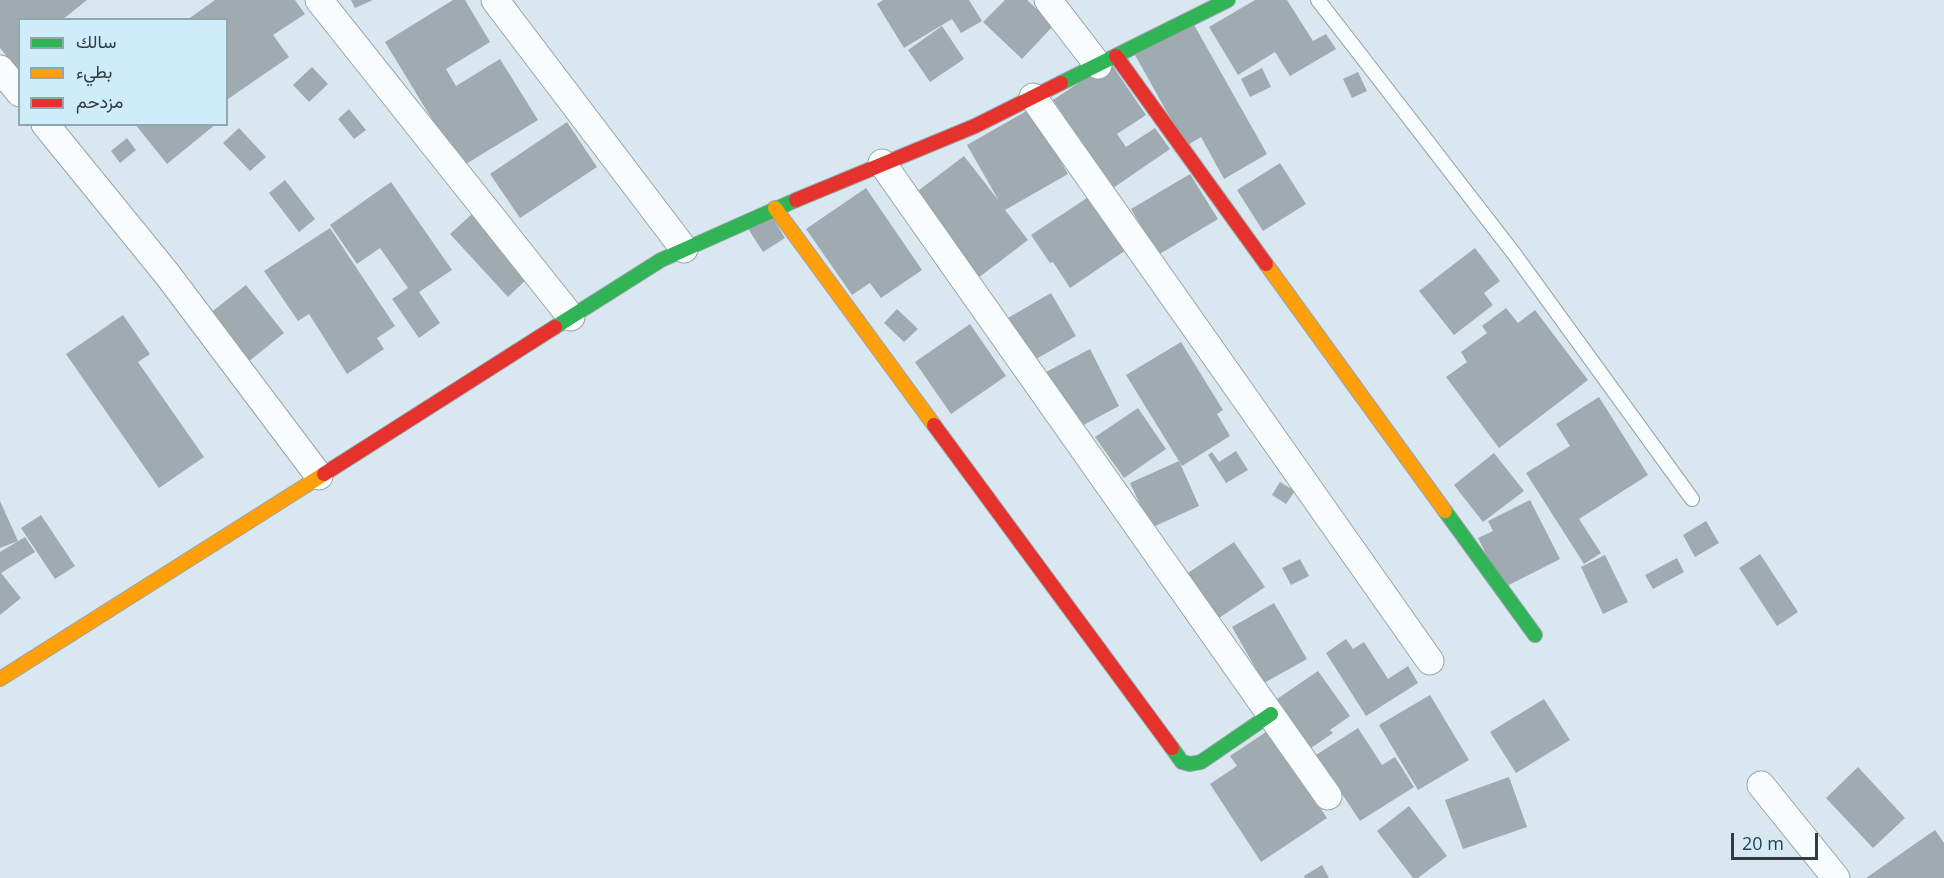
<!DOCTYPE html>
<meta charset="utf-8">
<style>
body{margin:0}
#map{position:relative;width:1944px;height:878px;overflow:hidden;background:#d9e8f0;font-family:"Open Sans",Vazirmatn,sans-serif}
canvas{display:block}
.legend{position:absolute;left:18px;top:18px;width:210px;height:108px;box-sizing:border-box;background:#cfecfa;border:2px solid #90a6b1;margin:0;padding:8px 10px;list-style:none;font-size:18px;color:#323d43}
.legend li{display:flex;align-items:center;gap:12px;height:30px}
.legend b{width:30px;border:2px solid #90a6b1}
.scale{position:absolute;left:1731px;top:833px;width:87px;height:27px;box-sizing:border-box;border:3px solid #323d43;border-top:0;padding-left:8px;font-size:18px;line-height:21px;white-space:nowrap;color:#323d43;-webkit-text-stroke:4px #cfecfa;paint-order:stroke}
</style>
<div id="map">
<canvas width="1944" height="878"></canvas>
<ul class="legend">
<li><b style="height:8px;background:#30b455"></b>سالك</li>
<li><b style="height:8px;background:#ff9f0a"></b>بطيء</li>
<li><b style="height:8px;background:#e5322d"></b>مزدحم</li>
</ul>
<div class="scale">20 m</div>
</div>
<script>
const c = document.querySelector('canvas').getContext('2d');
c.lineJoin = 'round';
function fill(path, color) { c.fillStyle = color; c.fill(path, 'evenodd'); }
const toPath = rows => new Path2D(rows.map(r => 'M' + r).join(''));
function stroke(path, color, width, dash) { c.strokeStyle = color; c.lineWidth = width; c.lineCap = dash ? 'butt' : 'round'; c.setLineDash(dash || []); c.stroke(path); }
const building = toPath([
 [0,0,87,0,62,20,20,20,20,73,0,48],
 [215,0,295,0,305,14,273,35,289,57,228,99,226,96,226,20,187,20],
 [351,0,373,0,355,8],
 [453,0,465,0,490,42,446,69,456,86,500,59,538,120,461,167,385,42],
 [883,0,969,0,982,21,961,33,952,19,904,48,877,4],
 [1005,0,1027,0,1054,25,1022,59,983,22],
 [1255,0,1287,0,1313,41,1326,34,1336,49,1290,76,1275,52,1238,75,1209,27],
 [1189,16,1267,154,1224,179,1201,137,1186,146,1131,48],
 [942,26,964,59,930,82,908,50],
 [1110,62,1146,115,1117,134,1126,147,1155,128,1170,149,1113,188,1053,100],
 [312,67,328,84,309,102,293,85],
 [1262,68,1271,87,1250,97,1241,79],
 [1358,72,1367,91,1352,98,1343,79],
 [349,109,366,130,354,139,338,119],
 [1030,109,1068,174,1005,210,1028,240,974,281,910,197,964,156,999,201,967,145],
 [567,122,597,167,520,218,490,174],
 [135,124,216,124,167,164],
 [239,128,266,157,250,171,223,143],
 [127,138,136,150,120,163,111,151],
 [1280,163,1306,204,1263,231,1237,190],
 [1190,174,1218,219,1158,255,1131,209],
 [285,180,315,219,299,232,269,193],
 [391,182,452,270,419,292,440,323,419,338,392,299,408,288,380,248,357,264,330,225],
 [866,188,922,270,881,298,870,283,852,295,806,229],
 [1087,198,1106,225,1108,224,1126,250,1070,288,1053,262,1050,263,1031,235],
 [768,210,785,238,763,252,745,224],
 [472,214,530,276,508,297,450,234],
 [330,228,395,326,377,338,384,349,347,374,309,314,298,321,264,271],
 [1475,248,1500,281,1484,293,1493,305,1454,335,1419,291],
 [246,285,284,333,248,362,209,314],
 [1051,293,1076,336,1031,362,1006,319],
 [1506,308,1518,323,1535,310,1588,380,1499,448,1446,377,1467,362,1461,352,1487,333,1482,326],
 [897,309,918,329,904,342,884,323],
 [123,315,150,354,138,362,204,457,159,488,66,354],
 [970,324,1006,376,951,414,915,362],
 [1181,342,1223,410,1217,414,1230,436,1182,466,1126,375],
 [1090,349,1119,406,1076,429,1046,372],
 [1599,397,1648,475,1579,519,1601,553,1584,564,1526,473,1570,446,1556,424],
 [1138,408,1166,449,1124,478,1095,437],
 [1236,451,1248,470,1226,483,1208,455,1212,452,1219,462],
 [1494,453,1524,491,1483,522,1454,485],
 [1179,461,1199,506,1151,528,1130,483],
 [1280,482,1295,491,1286,504,1272,495],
 [1530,500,1560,559,1503,588,1478,538,1493,531,1488,521],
 [0,501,18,541,0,548],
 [41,515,75,566,55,579,21,528],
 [1706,521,1719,543,1695,557,1683,535],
 [25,537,35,552,1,573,21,598,0,615,0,552],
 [1234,542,1265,587,1213,622,1182,577],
 [1760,554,1798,612,1777,626,1739,568],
 [1605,555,1628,602,1603,614,1581,567],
 [1677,558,1684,572,1653,589,1645,575],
 [1300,559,1309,576,1291,585,1282,568],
 [1274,603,1307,659,1264,683,1232,627],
 [1346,639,1353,649,1364,642,1388,679,1408,666,1418,683,1366,716,1326,653],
 [1318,671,1350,716,1330,730,1333,733,1311,748,1277,699],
 [1430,695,1469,760,1418,790,1379,725],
 [1544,699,1570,740,1516,773,1490,732],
 [1358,728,1382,765,1395,757,1414,787,1360,821,1316,755],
 [1269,730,1327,818,1261,862,1210,784,1237,766,1230,756],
 [1858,767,1905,818,1873,848,1826,798],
 [1509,777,1527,827,1463,849,1445,800],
 [1409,806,1447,856,1418,878,1413,878,1377,831],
 [1935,830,1944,843,1944,878,1866,878],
 [1322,865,1329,878,1305,878,1304,876]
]);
const lane = toPath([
 [1318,0,1515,255,1692,499]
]);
const street = toPath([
 [319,0,571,317],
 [495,0,684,249],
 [1048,0,1098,65],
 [0,69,20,93],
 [1033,97,1430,661],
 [45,124,167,274,319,476],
 [882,163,1328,796],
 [1761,785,1836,878]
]);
const fast = toPath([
 [1061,83,1228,0],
 [555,327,661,260,796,200],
 [1445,511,1535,635],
 [1172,748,1182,762,1190,764,1201,762,1271,714]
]);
const slow = toPath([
 [775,208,934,425],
 [1266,264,1445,511],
 [0,679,324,474]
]);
const jam = toPath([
 [1116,56,1266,264],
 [796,200,975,126,1061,83],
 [934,425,1172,748],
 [324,474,555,327]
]);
fill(building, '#9faab1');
stroke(lane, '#98a3aa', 16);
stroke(street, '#98a3aa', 29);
stroke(fast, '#98a3aa', 16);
stroke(slow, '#98a3aa', 16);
stroke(jam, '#98a3aa', 16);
stroke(lane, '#f9fcfd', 14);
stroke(street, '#f9fcfd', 27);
stroke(fast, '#30b455', 14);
stroke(slow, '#ff9f0a', 14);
stroke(jam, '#e5322d', 14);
</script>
